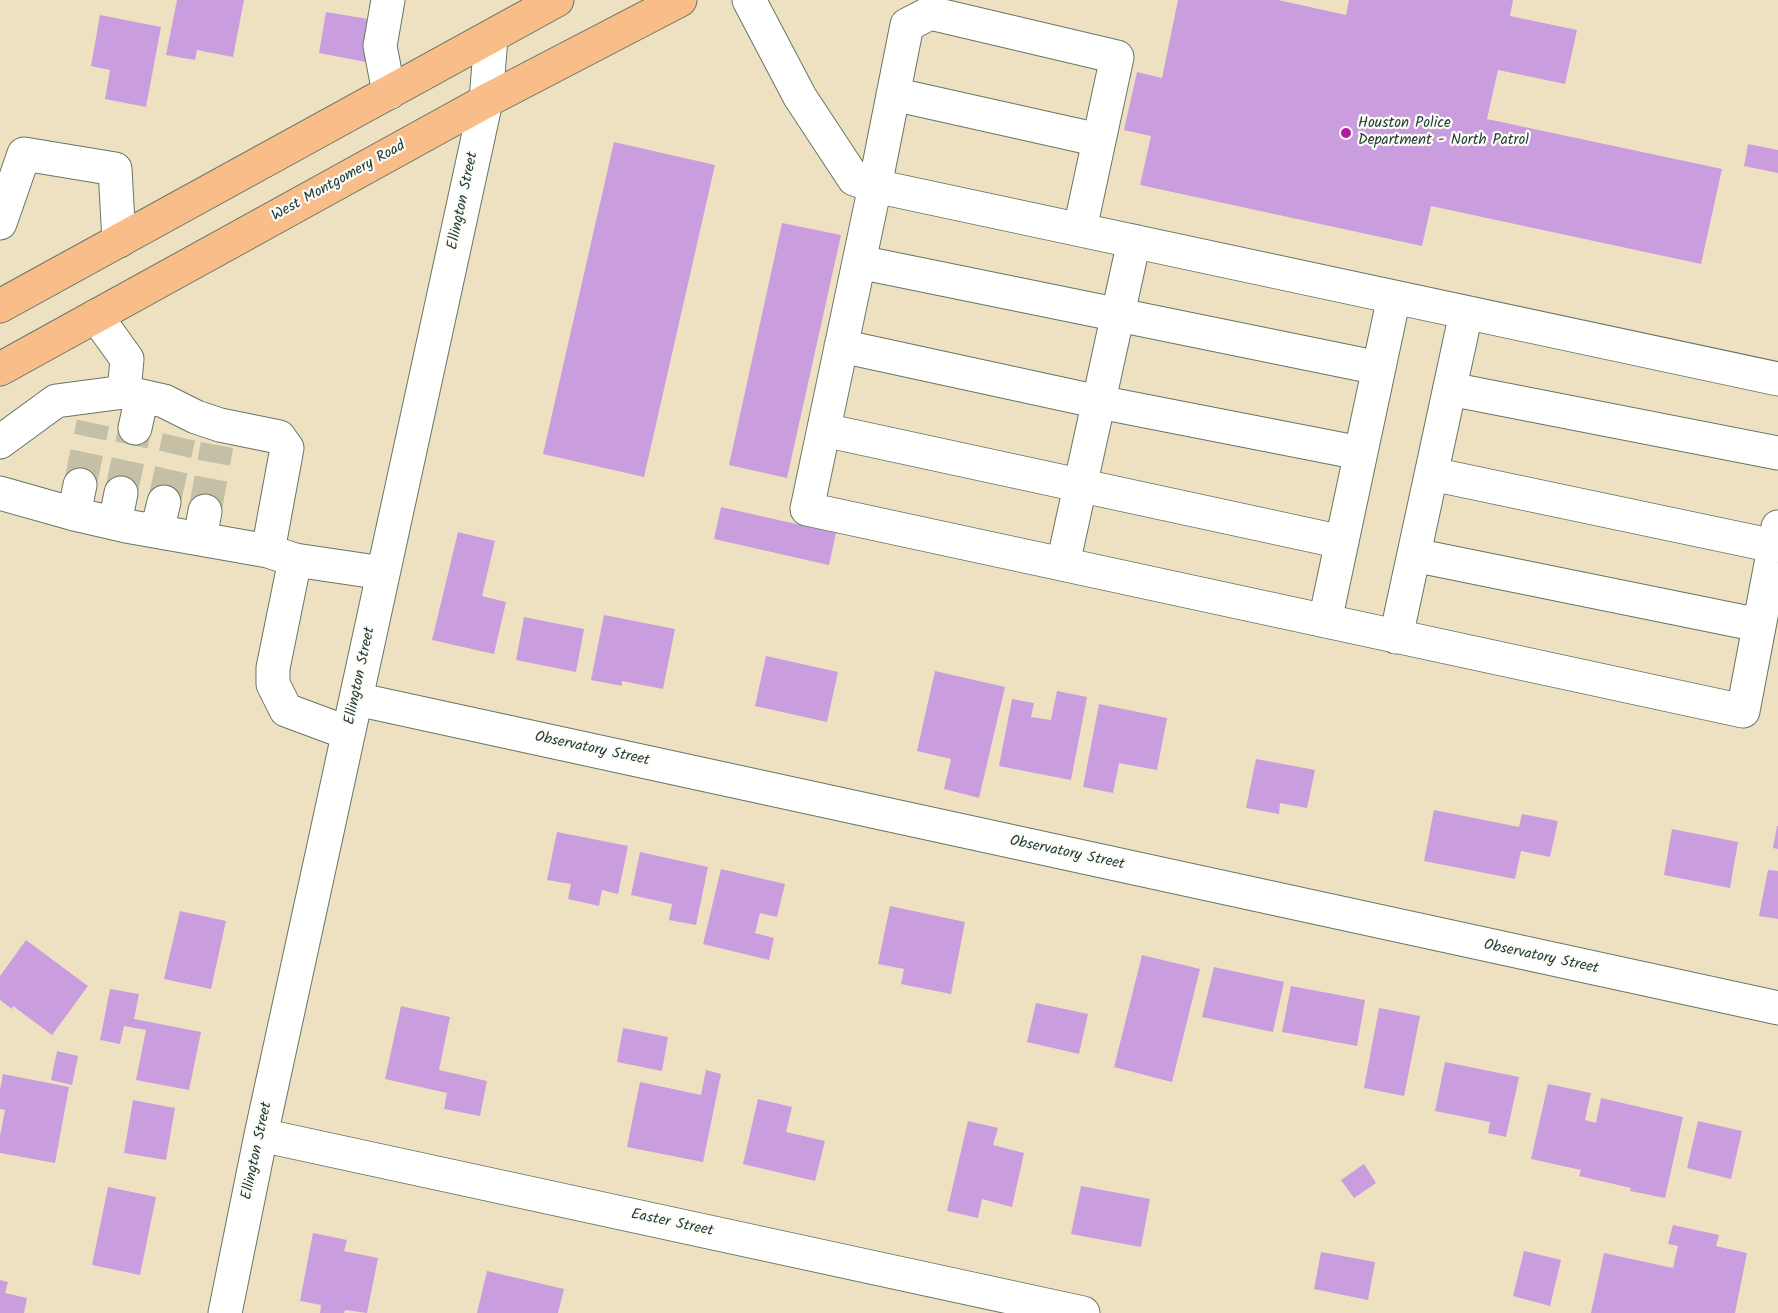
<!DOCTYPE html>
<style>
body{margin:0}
canvas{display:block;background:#eee1c1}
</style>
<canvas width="1778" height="1313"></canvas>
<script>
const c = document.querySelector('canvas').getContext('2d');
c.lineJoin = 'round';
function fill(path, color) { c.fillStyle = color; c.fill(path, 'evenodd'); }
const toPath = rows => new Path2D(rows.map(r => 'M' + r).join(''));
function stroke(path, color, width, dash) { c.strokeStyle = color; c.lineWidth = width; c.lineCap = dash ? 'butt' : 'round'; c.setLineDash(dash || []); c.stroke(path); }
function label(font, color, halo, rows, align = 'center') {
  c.font = font + ' Kalam,sans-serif'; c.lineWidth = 4.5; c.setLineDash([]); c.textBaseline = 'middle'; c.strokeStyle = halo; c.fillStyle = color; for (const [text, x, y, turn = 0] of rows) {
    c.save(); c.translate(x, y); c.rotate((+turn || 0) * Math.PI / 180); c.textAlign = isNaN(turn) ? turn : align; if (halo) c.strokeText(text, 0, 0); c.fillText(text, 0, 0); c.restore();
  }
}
const building = toPath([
 [177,0,244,0,233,57,197,50,195,60,166,55],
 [1178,0,1278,0,1346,15,1349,0,1513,0,1510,16,1577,30,1565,84,1498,70,1487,119,1722,169,1701,264,1431,206,1422,246,1140,185,1151,136,1124,130,1137,72,1162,78],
 [326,12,374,20,366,62,319,53],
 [100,15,161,27,146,107,105,99,110,70,91,66],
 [614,142,715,165,644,477,543,454],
 [1748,144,1778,150,1778,173,1744,166],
 [782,223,841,235,787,478,729,465],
 [721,507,836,533,829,565,714,539],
 [458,532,495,541,482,596,506,602,494,654,432,640],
 [604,615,675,629,663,689,622,681,622,686,591,680],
 [524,617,584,629,576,672,516,660],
 [766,656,838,672,827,722,755,706],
 [935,671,1005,687,979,798,944,789,951,759,917,751],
 [1057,691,1087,697,1071,780,999,766,1012,699,1034,703,1031,717,1051,720],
 [1099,704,1167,718,1157,770,1119,763,1113,793,1083,787],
 [1256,759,1315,770,1307,808,1280,803,1279,814,1246,808],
 [1434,810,1519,827,1522,814,1558,821,1550,857,1521,851,1515,879,1424,861],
 [1777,826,1778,826,1778,849,1773,848],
 [1672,829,1738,842,1730,888,1664,875],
 [557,832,628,846,618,894,602,890,599,906,568,899,571,884,547,880],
 [640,852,708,867,696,925,669,920,672,904,631,895],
 [721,869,785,884,777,917,760,913,755,933,774,938,769,960,703,944],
 [1768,870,1778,871,1778,919,1759,916],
 [890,906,965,922,951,994,901,984,904,969,878,964],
 [180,911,226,921,211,989,164,979],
 [26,940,88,986,52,1035,13,1006,12,1009,0,1000,0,976],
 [1142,955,1200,969,1172,1082,1114,1067],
 [1214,967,1284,982,1273,1032,1202,1017],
 [1291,986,1365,1000,1357,1046,1282,1032],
 [110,989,139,994,134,1019,201,1032,189,1090,136,1080,146,1030,124,1026,120,1044,100,1040],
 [1036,1003,1088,1014,1079,1054,1027,1042],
 [401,1006,450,1017,439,1070,487,1081,480,1116,444,1109,447,1093,385,1079],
 [1379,1008,1420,1016,1404,1096,1364,1088],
 [623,1028,668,1037,662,1071,617,1062],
 [57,1051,78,1056,72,1085,51,1080],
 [1445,1062,1519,1077,1506,1137,1488,1133,1490,1122,1435,1111],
 [706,1070,721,1074,703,1162,627,1147,640,1082,701,1095],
 [3,1074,69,1087,55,1163,0,1153,0,1136,5,1110,0,1109,0,1090],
 [1548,1084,1591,1093,1585,1120,1596,1123,1601,1098,1683,1117,1665,1198,1630,1191,1631,1188,1579,1176,1581,1170,1531,1159],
 [758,1099,792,1107,786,1132,825,1141,815,1181,743,1164],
 [133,1100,175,1108,166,1160,124,1153],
 [968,1121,998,1128,993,1145,1024,1153,1012,1207,982,1199,978,1218,947,1211],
 [1698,1121,1742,1131,1731,1179,1687,1168],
 [1364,1164,1376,1183,1354,1198,1341,1180],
 [1081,1186,1150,1199,1141,1247,1071,1234],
 [108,1187,156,1197,140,1275,92,1265],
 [1673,1225,1719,1235,1716,1246,1747,1253,1735,1313,1591,1313,1604,1253,1673,1268,1678,1246,1668,1244],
 [313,1233,347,1240,344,1251,378,1258,367,1313,345,1310,344,1313,320,1313,321,1305,300,1301],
 [1524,1251,1561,1260,1550,1306,1513,1296],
 [1321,1252,1375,1262,1368,1300,1314,1289],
 [487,1271,564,1289,558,1313,477,1313],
 [0,1280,8,1282,5,1293,27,1298,24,1313,0,1313]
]);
const minorTunnel = toPath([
 [80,485,93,423],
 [121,493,135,428],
 [164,502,179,437],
 [205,511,217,445]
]);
const minor = toPath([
 [388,0,380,46,389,93],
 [749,0,800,97,854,179,875,186,807,509,1743,711,1778,527],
 [893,94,1099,140],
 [0,223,24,154,115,169,119,241],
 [1080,229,1117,57,930,13,907,25,875,186,1778,379],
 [859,262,1379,368],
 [841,346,1099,402,1360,453],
 [1450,389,1778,453],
 [124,392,164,401,196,417,220,425,279,437,287,448,268,551],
 [135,428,142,396],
 [824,430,1342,542],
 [0,442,56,401,124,392,127,359,96,316],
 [1432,474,1774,546],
 [0,493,74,514,126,526,268,551,295,560,383,573],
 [74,514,80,485],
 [115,523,121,493],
 [157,531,164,502],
 [200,539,205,511],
 [1414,555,1759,625],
 [295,560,273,668,273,684,286,710,348,733],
 [1063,564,1134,241],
 [1325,621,1394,297],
 [1396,637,1466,313],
 [356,699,1778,1008],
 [261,1135,1083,1313],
 [225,1313,261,1135,486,101,491,37]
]);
const major = toPath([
 [0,306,557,0],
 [0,369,486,101,680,0]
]);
const markers = [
 [1346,133,6,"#b5179e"]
];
const poiNames = [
 ["Houston Police",1358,124],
 ["Department - North Patrol",1358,141]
];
const streetNames = [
 ["West Montgomery Road",339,182,-29],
 ["Ellington Street",464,201,-78],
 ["Ellington Street",361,676,-78],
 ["Observatory Street",592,750,12],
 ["Observatory Street",1067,854,12],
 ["Observatory Street",1541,958,12],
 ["Ellington Street",258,1151,-78],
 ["Easter Street",672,1224,12]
];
fill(building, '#ca9ede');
stroke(minorTunnel, '#c5c0a5', 33, [33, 16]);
stroke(minor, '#677665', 35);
stroke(major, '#677665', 35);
stroke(minor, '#fff', 33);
stroke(major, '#f8bd89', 33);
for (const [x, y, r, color] of markers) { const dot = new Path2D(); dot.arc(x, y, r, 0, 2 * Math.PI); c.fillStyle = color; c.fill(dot); stroke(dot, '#fdfcf7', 2); }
label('15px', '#1f3d34', '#fdfcf7', poiNames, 'left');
label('15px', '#1f3d34', '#fdfcf7', streetNames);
</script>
